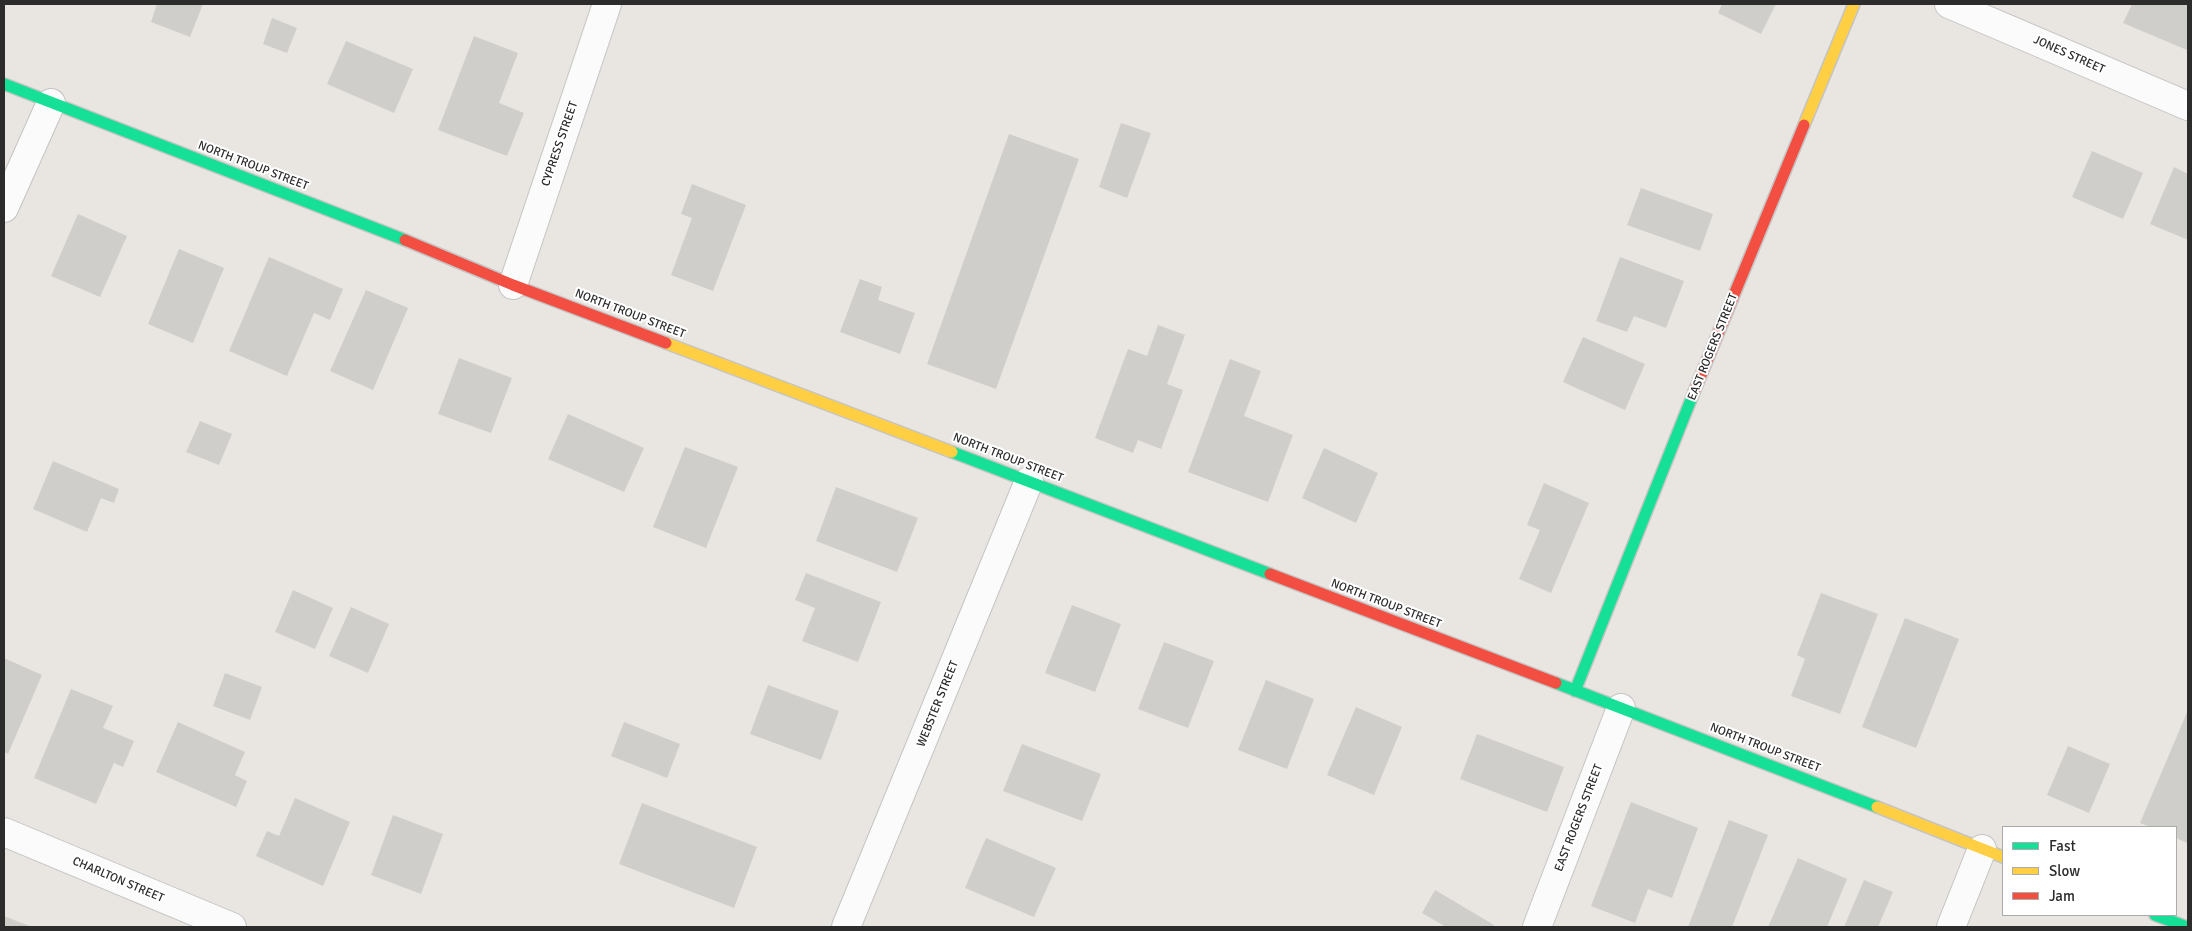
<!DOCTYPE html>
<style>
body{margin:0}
#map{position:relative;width:2192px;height:931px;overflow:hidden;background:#e9e6e2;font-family:Signika,sans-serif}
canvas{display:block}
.frame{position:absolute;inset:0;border:5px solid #2c2c2c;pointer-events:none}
.legend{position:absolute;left:2002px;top:826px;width:175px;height:90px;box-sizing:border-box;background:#fff;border:1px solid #ababab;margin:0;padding:6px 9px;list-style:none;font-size:15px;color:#2c2c2c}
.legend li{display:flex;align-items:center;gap:10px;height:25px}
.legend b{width:25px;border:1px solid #ababab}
</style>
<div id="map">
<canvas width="2192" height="931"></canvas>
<div class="frame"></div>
<ul class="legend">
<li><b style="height:6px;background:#16e098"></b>Fast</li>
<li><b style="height:6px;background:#ffcf43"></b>Slow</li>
<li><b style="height:6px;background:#f24e42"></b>Jam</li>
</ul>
</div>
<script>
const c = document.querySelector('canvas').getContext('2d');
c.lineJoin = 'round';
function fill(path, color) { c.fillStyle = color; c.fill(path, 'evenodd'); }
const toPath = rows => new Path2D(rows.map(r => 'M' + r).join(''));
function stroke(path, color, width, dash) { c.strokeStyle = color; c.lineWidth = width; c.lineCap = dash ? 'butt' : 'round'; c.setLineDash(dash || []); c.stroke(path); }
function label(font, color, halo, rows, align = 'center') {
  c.font = font + ' Signika,sans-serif'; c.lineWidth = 4; c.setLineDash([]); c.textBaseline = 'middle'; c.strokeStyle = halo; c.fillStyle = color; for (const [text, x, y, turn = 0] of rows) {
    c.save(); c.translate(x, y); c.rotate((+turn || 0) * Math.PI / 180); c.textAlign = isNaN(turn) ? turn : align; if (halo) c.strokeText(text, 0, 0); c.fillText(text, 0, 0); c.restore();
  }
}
const building = toPath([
 [157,4,203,4,190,37,151,22],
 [1722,4,1776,4,1761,34,1718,13],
 [2132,4,2188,4,2187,50,2123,23],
 [272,18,297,28,287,53,263,44],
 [474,36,518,53,499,103,524,113,507,156,438,130],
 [346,41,413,69,394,113,327,84],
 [1121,123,1151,133,1127,198,1099,187],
 [1009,134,1079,159,996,389,927,364],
 [2092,151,2143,173,2123,219,2072,197],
 [2174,167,2188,174,2188,240,2150,224],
 [692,184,746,205,713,291,671,275,692,218,681,214],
 [1641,188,1713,214,1700,251,1627,225],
 [78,214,127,236,100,297,51,276],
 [179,249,224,268,193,343,148,324],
 [269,257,343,289,330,320,314,313,287,376,229,351],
 [1620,257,1684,281,1666,328,1634,316,1627,332,1596,321],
 [860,279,882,287,878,300,915,313,900,354,840,332],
 [366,290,408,308,373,390,330,371],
 [1158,325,1185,335,1167,384,1183,390,1161,449,1138,440,1133,453,1095,438,1128,349,1147,356],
 [1583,337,1645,364,1625,410,1563,382],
 [459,358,512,378,491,433,438,414],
 [1230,359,1261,371,1244,416,1293,435,1268,502,1188,472],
 [568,414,644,448,624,492,548,459],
 [200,421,232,434,219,465,186,452],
 [685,447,738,467,706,548,653,527],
 [1324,448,1378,473,1356,523,1302,498],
 [53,461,119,489,114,503,101,498,87,532,33,509],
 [1544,483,1589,503,1551,593,1519,579,1540,530,1527,525],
 [836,487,918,518,897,572,816,541],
 [806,573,881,602,858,662,802,641,815,608,795,600],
 [293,590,333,608,315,649,275,632],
 [1821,593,1878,614,1840,714,1791,696,1805,659,1797,655],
 [1072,605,1121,624,1095,692,1045,673],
 [351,607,389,624,368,673,329,656],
 [1905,618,1959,639,1916,748,1862,727],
 [1164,642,1214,661,1188,728,1138,709],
 [4,658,42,675,8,754,4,752],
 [225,673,262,687,250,720,213,706],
 [1266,680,1314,699,1287,769,1238,750],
 [768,685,839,711,821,760,750,734],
 [71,689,113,706,103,728,134,741,123,767,114,763,96,804,34,778],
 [1356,707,1402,727,1374,795,1327,775],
 [2188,710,2188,839,2187,843,2176,838,2176,827,2150,827,2140,823],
 [178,722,245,752,235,775,247,781,236,807,156,772],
 [624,722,680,744,667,778,611,756],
 [1477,734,1564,767,1547,812,1460,779],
 [1022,744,1101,774,1082,821,1003,791],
 [2068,746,2110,764,2089,813,2047,795],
 [295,798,350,822,323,886,256,856,267,831,279,836],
 [1631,802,1698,828,1672,898,1648,889,1635,923,1591,906],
 [642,803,757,847,734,908,619,864],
 [393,815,443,834,421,894,371,875],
 [1729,820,1768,835,1732,927,1688,927],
 [986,838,1056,868,1034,917,965,888],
 [1798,858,1847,879,1827,927,1768,927],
 [1864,880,1893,892,1878,927,1844,927],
 [1435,890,1494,925,1493,927,1446,927,1422,913],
 [4,916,32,927,4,927]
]);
const street = toPath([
 [1949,4,2188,106],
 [4,208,51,103],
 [513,285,607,4],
 [4,832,232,927],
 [846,927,1029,481],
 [1537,927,1621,708],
 [1951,927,1982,849]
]);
const fast = toPath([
 [4,84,405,240],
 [952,452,1270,574],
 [1556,683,1877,807],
 [1575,691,1694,392],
 [2155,915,2187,927]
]);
const slow = toPath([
 [1804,125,1854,4],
 [666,343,952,452],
 [1877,807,2003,857]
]);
const jam = toPath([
 [405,240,513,285,666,343],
 [1694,392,1804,125],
 [1270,574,1556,683]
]);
const streetNames = [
 ["JONES STREET",2069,55,24],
 ["CYPRESS STREET",560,144,-71],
 ["NORTH TROUP STREET",253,166,21],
 ["NORTH TROUP STREET",630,314,21],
 ["EAST ROGERS STREET",1713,347,-68],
 ["NORTH TROUP STREET",1008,458,21],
 ["NORTH TROUP STREET",1386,604,21],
 ["WEBSTER STREET",938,704,-68],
 ["NORTH TROUP STREET",1765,748,21],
 ["EAST ROGERS STREET",1579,818,-69],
 ["CHARLTON STREET",118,880,23]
];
fill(building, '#d0cecb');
stroke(street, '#c5c4c4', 30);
stroke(fast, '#c5c4c4', 14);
stroke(slow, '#c5c4c4', 14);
stroke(jam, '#c5c4c4', 14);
stroke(street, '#fcfbfb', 28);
stroke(fast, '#16e098', 11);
stroke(slow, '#ffcf43', 11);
stroke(jam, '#f24e42', 11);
label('12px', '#2c2c2c', '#fff', streetNames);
</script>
